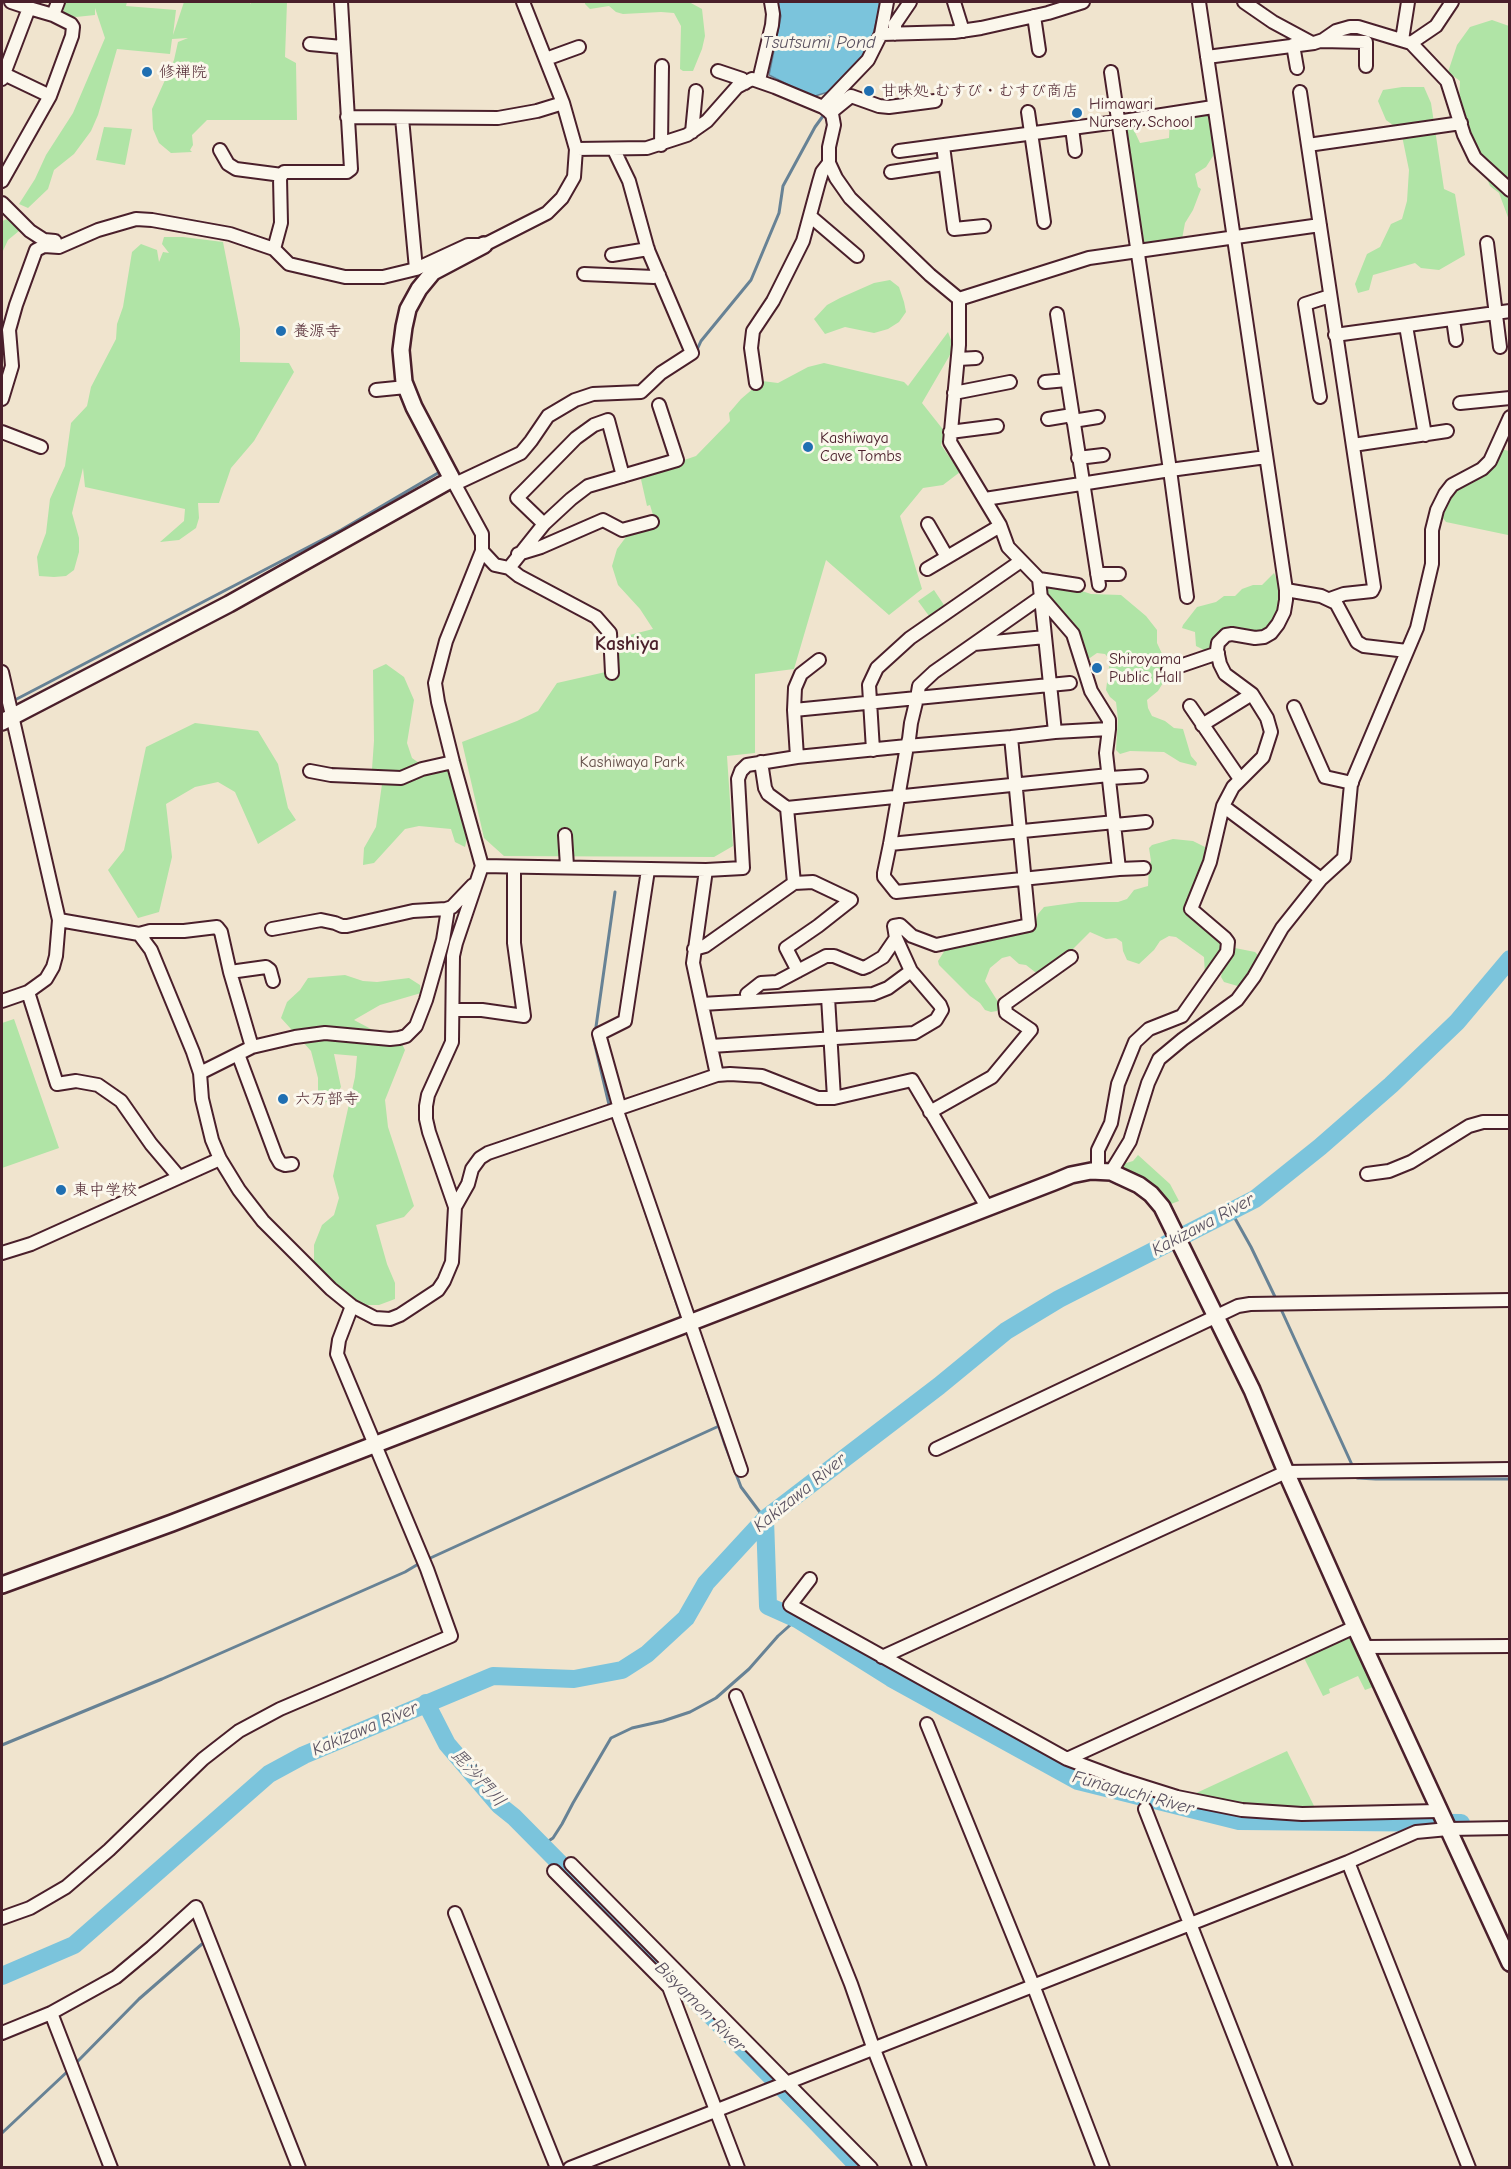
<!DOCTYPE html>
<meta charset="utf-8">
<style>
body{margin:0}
#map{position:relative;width:1511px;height:2169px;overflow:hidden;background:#f0e4ce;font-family:"Comic Neue",sans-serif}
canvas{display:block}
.frame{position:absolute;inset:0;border:3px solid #4a1f2b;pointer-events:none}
</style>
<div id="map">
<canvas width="1511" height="2169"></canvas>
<div class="frame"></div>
</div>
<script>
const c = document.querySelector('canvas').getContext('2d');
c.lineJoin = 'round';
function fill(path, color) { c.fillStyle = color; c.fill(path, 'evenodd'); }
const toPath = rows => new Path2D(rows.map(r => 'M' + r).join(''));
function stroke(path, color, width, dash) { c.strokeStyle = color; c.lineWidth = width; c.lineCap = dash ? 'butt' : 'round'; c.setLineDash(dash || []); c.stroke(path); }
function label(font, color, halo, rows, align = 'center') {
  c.font = font + ' "Comic Neue","Klee One",sans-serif'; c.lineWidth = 6; c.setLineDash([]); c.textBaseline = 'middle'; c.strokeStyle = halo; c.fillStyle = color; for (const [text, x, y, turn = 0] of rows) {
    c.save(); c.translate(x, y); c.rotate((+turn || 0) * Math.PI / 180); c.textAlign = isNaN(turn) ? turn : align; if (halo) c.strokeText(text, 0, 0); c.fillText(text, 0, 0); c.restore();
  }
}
const green = toPath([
 [64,2,127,2,126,6,176,10,173,35,184,2,249,2,251,4,251,2,287,2,285,57,296,63,297,120,207,120,192,135,193,145,190,150,192,152,171,153,159,143,153,129,152,109,174,60,178,42,188,38,172,39,170,54,117,49,98,115,91,131,74,154,54,170,48,189,28,208,19,204,35,179,46,155,73,113,105,38,95,8,95,15,76,17,65,14,62,7],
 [585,2,689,2,702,9,705,36,702,49,693,71,683,71,680,69,681,26,674,13,661,12,623,14,616,12,609,6,590,9,585,4],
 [1492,20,1509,26,1509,220,1499,193,1490,186,1459,106,1460,81,1448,72,1457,45,1470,27],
 [1402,87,1424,87,1431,103,1444,189,1455,194,1465,255,1439,270,1421,268,1415,263,1373,275,1369,290,1358,293,1355,284,1367,254,1380,247,1391,224,1402,219,1407,201,1409,170,1401,131,1386,120,1378,101,1383,90],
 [1212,109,1213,156,1206,167,1195,174,1198,187,1201,189,1193,210,1185,223,1182,239,1141,243,1138,226,1141,224,1138,218,1121,129,1126,127,1133,128,1140,143,1169,138,1170,118],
 [104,127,132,129,125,165,96,160],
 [15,216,25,226,8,240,2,253,2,221],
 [164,237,183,237,223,242,240,329,240,362,289,363,294,372,254,441,231,468,219,503,198,503,199,518,196,528,179,540,160,542,184,521,185,509,85,487,83,468,72,513,79,538,79,552,74,570,66,576,54,577,39,576,37,557,46,533,50,499,65,466,71,423,87,406,91,387,116,339,117,324,123,307,132,252,141,244,157,250,159,262,163,252,169,253,162,244],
 [890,280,899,287,904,302,906,312,899,322,888,329,874,333,845,327,825,334,814,319,827,305,840,298,874,283],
 [948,332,954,348,922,403,945,432,941,445,960,472,943,485,923,488,900,516,922,589,889,615,826,560,794,669,755,674,755,753,727,756,733,846,714,857,504,856,484,838,462,742,517,721,538,711,557,683,610,671,618,638,653,629,640,609,618,585,612,566,617,549,626,537,656,525,650,505,647,506,640,475,696,456,730,421,729,413,741,399,762,381,778,383,808,367,824,363,904,382,908,386],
 [1501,449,1509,451,1508,535,1446,522,1442,517,1443,513,1451,497,1457,490,1474,482,1493,467],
 [1274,573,1281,588,1281,610,1267,633,1254,633,1243,628,1233,628,1218,634,1211,650,1206,651,1196,646,1195,632,1182,628,1183,625,1197,607,1216,602,1224,596,1235,596,1242,589,1253,585,1262,585],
 [1048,585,1076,589,1091,594,1121,595,1146,616,1157,630,1157,643,1164,658,1162,671,1166,678,1158,691,1147,700,1148,708,1152,716,1165,721,1174,728,1183,729,1191,756,1197,763,1196,766,1180,762,1164,752,1130,751,1120,754,1116,750,1118,719,1116,702,1110,697,1106,690,1110,660,1105,654,1097,653,1087,660,1082,639,1063,610,1047,598,1044,593],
 [934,590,944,605,929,616,918,601],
 [386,664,404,677,414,700,407,743,412,758,426,768,448,763,468,833,465,847,455,842,451,829,419,826,405,829,374,863,363,865,364,848,376,827,383,777,372,769,374,741,373,670],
 [195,723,258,731,278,764,288,808,296,820,258,844,235,792,218,782,195,787,166,804,172,857,159,912,138,918,108,870,124,850,146,747],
 [1173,839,1193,841,1205,847,1207,851,1203,870,1190,898,1224,942,1224,950,1205,976,1204,957,1176,937,1169,936,1160,941,1154,950,1139,964,1127,960,1123,951,1122,942,1116,938,1106,939,1090,932,1067,955,1043,973,1035,972,1026,965,1019,964,1010,956,1002,958,990,968,985,981,1000,1005,997,1011,991,1012,985,1010,980,1003,970,996,939,965,938,961,945,950,990,937,1009,936,1014,932,1028,929,1035,925,1038,914,1044,907,1079,902,1118,902,1127,899,1134,890,1148,886,1149,866,1151,861,1149,848,1152,845],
 [1235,948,1255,952,1258,955,1258,961,1241,987,1224,982,1221,977,1223,966,1231,950],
 [345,975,363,981,377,982,409,978,420,985,421,993,380,1005,354,1020,371,1029,399,1038,405,1050,385,1100,388,1127,414,1206,404,1217,376,1225,387,1264,395,1283,395,1299,379,1305,358,1305,327,1280,314,1266,314,1245,322,1225,334,1215,339,1198,333,1176,355,1077,357,1056,334,1054,341,1087,333,1100,318,1105,318,1078,311,1051,281,1018,287,1002,300,990,308,978],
 [14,1019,59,1148,2,1168,2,1023],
 [1138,1155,1170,1184,1179,1201,1171,1204,1152,1185,1122,1169,1123,1164,1133,1161],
 [1350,1633,1376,1686,1365,1690,1358,1676,1329,1689,1330,1693,1323,1696,1303,1656],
 [1287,1751,1316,1810,1228,1803,1192,1795]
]);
const water = toPath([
 [777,2,881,2,868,55,828,92,812,97,769,75,781,16,777,2]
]);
const stream = toPath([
 [696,352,701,341,751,280,779,213,783,186,815,127,823,116],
 [11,702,341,530,438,473],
 [610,1109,594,1041,615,892],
 [623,1146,683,1322],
 [1232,1213,1251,1247,1277,1301],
 [1280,1307,1353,1467],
 [703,1379,725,1445,741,1487,765,1519],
 [1356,1473,1357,1478,1376,1479,1510,1479],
 [426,1560,719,1426],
 [2,1745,162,1679,405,1572,420,1563],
 [541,1846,553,1838,562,1824,573,1803,611,1738,632,1728,663,1721,690,1712,716,1698,749,1669,778,1636,797,1619],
 [75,2064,139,1999,202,1944],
 [2,2133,68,2071]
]);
const river = toPath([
 [765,1519,768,1606,797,1619,891,1678,1078,1781,1239,1821,1461,1823],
 [426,1703,447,1744,499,1805,514,1817,812,2118,860,2168],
 [2,1976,74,1945,269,1774,304,1755,493,1676,574,1679,622,1670,647,1654,686,1618,706,1583,765,1519,939,1386,1006,1331,1059,1299,1255,1199,1320,1147,1391,1085,1457,1022,1510,959]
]);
const minor = toPath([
 [11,2,29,8],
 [954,2,963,31],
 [1244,2,1273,22,1312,43],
 [53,15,58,2],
 [1034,16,1039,50],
 [881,34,954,32,981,28,1048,13,1083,2],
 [895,34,895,24,910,2],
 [1402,40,1408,2],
 [1321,41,1366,42,1366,66],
 [1411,43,1436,26,1452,2],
 [310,44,342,47],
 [1293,45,1297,68],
 [1207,57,1314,43,1323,40,1336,31,1350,27,1358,27,1411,43,1447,81,1464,135,1475,158,1510,190],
 [546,59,579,47],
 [718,71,742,79,745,83],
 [1111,72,1170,470,1187,597],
 [4,74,50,96],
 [2,79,29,8,53,15,71,24,73,27,72,36,50,96,2,181],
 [759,80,772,25,773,14,771,2],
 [1300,92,1374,587,1372,591,1344,594,1330,599],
 [823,107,868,60,881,34,887,2],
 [1028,112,1044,222],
 [830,113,851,96,879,106,889,107,935,101],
 [347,117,498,118,537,111,563,103],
 [402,118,416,269],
 [1072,128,1075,151],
 [692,132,696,91],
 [661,145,662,66],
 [1308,145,1461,123],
 [943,146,954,229,984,226],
 [576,149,647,148,687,135,707,121,737,87,752,79,775,87,823,107,832,114,834,125,829,147,829,163,822,172,819,182,803,241,773,301,753,331,751,348,756,383],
 [220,150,228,164,236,169,282,175],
 [899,151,1117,122,1213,107],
 [829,163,836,178,850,198,930,275,959,299,959,345,950,442,1000,525,1008,547,1039,579,1055,732],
 [891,172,944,164],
 [2,203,30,231,44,240,55,241],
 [810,216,857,256],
 [1487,243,1500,347],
 [274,249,281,223,280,178,284,172,347,172,351,169,341,2],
 [612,255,648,249],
 [584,274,654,277,659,275],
 [959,299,1089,258,1320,225],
 [1057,314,1099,585],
 [1453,319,1456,340],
 [1406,326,1425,435],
 [1335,335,1510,311],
 [958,359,976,358],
 [1045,382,1067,380],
 [376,390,406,387],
 [954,393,1010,382],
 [1320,397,1305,304,1330,296],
 [2,399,12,366,9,330,16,305,36,250,44,246,59,247,98,230,136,219,152,220,230,234,274,249,289,264,345,277,383,277,416,269,468,245,484,245,547,213,562,198,574,177,576,149,563,103,523,2],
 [1460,403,1510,398],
 [1048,419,1072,415],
 [1073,421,1098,417],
 [2,432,41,447],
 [950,432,997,426],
 [1353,445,1447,431],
 [1078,458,1103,455],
 [623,476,608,420,594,425,576,438,517,498,544,524,571,499,588,486,677,460,659,405],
 [455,484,521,453,531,441,548,416,575,400,593,394,641,392,661,373,692,353,648,250,629,181,614,150],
 [985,499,1170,470,1266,457],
 [928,524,947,557],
 [482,551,495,565,509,568,544,524],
 [518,554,541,547,603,520,622,530,652,522],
 [509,568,519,576,596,617,610,633,612,673],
 [927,569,1000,526],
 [1097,574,1119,574],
 [1039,579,1078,585],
 [1286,590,1321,596,1336,603,1357,642,1364,646,1407,651],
 [974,644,1045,637],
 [1168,670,1218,653],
 [2,672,59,920,56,956,53,967,46,979,28,992,2,1001],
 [1070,683,917,698,919,686,934,672,1041,597,1073,634,1091,691,1109,720,1109,729],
 [1190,706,1240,779],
 [1294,707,1325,777,1352,783],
 [794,710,795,688,801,674,819,660],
 [1202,725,1252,694],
 [873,750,869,685,877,668,910,638,1021,561],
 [761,762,765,788,768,794,787,808,1109,775],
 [310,771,331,775,401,778,422,769,453,762],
 [1110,778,1141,776],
 [1223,806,1321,879],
 [787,808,794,883],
 [1115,825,1146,822],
 [565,835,567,866],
 [890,844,1115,822],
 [482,866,706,870,743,868,738,779,741,771,747,765,797,757,907,746,1011,737,1055,732,1109,729,1106,753,1119,869,896,892,884,877,884,873,890,844,907,746,909,739,911,723,917,698,794,710,797,757],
 [1119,869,1144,868],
 [706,870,693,963,717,1075],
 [59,920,139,934,150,931,184,931,217,927,221,932,230,972,252,1047],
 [272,929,321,920,335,923,342,926,347,926,413,911,446,909,452,907,473,885],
 [139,934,151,950,193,1052,200,1073,202,1099,212,1140,220,1159,239,1190,263,1221,331,1289,352,1306,375,1318,390,1319,400,1315,438,1290,444,1281,452,1262,455,1207,429,1132,426,1119,426,1106,428,1095,452,1042,453,956,456,943,482,866,453,762,438,702,435,683,446,641,482,551,482,534,452,479],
 [694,949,705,946,794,883,813,882,851,900,818,926,786,948,798,971],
 [230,972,266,967,270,970,273,981],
 [28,992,57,1084,76,1081,98,1085,121,1101,151,1144,179,1177],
 [828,997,834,1098],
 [750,1001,747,994,761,983,777,982,826,956,834,956,863,968,868,966,883,957,896,938],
 [702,1004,873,994,888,988,911,971],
 [453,1010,482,1010,524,1016,514,943,514,868],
 [711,1046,914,1033,936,1020,942,1010,940,1005,911,971,896,938,894,926,900,925,912,936,936,945,1029,925,1011,737],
 [238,1054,276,1156,280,1163,285,1165,292,1164],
 [200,1073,252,1047,295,1037,325,1033,390,1039,399,1038,406,1036,416,1026,426,1000,443,940,448,909],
 [620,1109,599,1034,625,1021,648,870],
 [617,1111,741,1470],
 [930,1112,992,1077,1031,1030,1006,1013,1005,1004,1071,957],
 [1098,1171,1098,1150,1111,1123,1118,1084,1135,1042,1149,1029,1182,1016,1227,952,1228,942,1225,938,1191,909,1210,862,1223,806,1233,787,1263,757,1271,732,1267,718,1252,694,1225,674,1220,664,1217,650,1218,643,1226,635,1232,634,1255,638,1264,637,1271,633,1278,624,1284,612,1286,600,1286,590,1199,2],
 [1111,1172,1130,1141,1148,1083,1159,1059,1183,1039,1237,1000,1254,977,1282,928,1321,879,1344,858,1351,784,1417,628,1432,564,1432,530,1437,510,1445,494,1452,485,1482,469,1490,461,1510,417],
 [1367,1174,1389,1171,1411,1162,1469,1126,1483,1122,1510,1122],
 [455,1207,468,1184,472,1169,480,1158,488,1153,717,1075,730,1074,762,1076,818,1098,834,1098,912,1080,987,1207],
 [2,1253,31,1244,220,1159],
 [936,1449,1238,1306,1250,1304,1510,1300],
 [810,1579,790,1605,1067,1759,1123,1780,1177,1797,1242,1810,1302,1814,1438,1811],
 [1365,1647,1510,1646],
 [882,1657,1286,1472,1510,1469],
 [736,1696,851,1984,873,2047,920,2168],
 [927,1724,1033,1985,1103,2168],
 [1067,1759,1355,1627],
 [1145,1809,1286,2168],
 [1348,1862,1469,2168],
 [571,1864,871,2168],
 [554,1871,669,1987,738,2168],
 [455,1913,557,2168],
 [2,1918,30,1908,66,1887,109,1850,203,1759,239,1731,280,1709,451,1636,427,1569,337,1354,339,1340,352,1306],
 [51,2013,111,2168],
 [2,2033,51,2013,116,1977,152,1947,196,1907,299,2168],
 [570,2168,1348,1862,1416,1832,1448,1829,1510,1828]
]);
const tertiary = toPath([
 [2,722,229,604,452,479,414,407,404,382,401,350,404,327,408,309,419,289,433,272,484,245],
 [2,1585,172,1523,1054,1182,1071,1175,1091,1171,1111,1172,1139,1185,1151,1194,1162,1207,1252,1390,1286,1472,1355,1627,1510,1963]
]);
const markers = [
 [147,72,6,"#1f6fb2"],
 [869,91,6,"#1f6fb2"],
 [1077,113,6,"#1f6fb2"],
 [281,331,6,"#1f6fb2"],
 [808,447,6,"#1f6fb2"],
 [1097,668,6,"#1f6fb2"],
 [283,1099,6,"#1f6fb2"],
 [61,1190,6,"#1f6fb2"]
];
const poiNames = [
 ["修禅院",159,72],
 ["甘味処 むすび・むすび商店",881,91],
 ["Himawari",1089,104],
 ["Nursery School",1089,122],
 ["養源寺",293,331],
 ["Kashiwaya",820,438],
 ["Cave Tombs",820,456],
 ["Shiroyama",1109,659],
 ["Public Hall",1109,677],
 ["六万部寺",295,1099],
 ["東中学校",73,1190]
];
const parkNames = [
 ["Kashiwaya Park",632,762]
];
const waterNames = [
 ["Tsutsumi Pond",819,43],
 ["Kakizawa River",1203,1225,-28],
 ["Kakizawa River",800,1493,-39],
 ["Kakizawa River",365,1729,-23],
 ["毘沙門川",478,1778,48],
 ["Funaguchi River",1133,1793,15],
 ["Bisyamon River",700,2007,45]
];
const quarterNames = [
 ["Kashiya",627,644]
];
fill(green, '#b0e4a6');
fill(water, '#7bc4dc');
stroke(water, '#678295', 1.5);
stroke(stream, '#678295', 3);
stroke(river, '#7bc4dc', 18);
stroke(minor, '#4a1f2b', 16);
stroke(tertiary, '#4a1f2b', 20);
stroke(minor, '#fbf7ec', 12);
stroke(tertiary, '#fbf7ec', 15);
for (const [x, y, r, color] of markers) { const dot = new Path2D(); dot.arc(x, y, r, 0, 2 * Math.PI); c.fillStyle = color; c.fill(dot); stroke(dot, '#fbf7ec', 2); }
label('16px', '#4a1f2b', '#fbf7ec', poiNames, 'left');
label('16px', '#64504a', '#fbf7ec', parkNames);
label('italic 18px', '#595160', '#fbf7ec', waterNames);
label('bold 20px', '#4a1f2b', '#fbf7ec', quarterNames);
</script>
